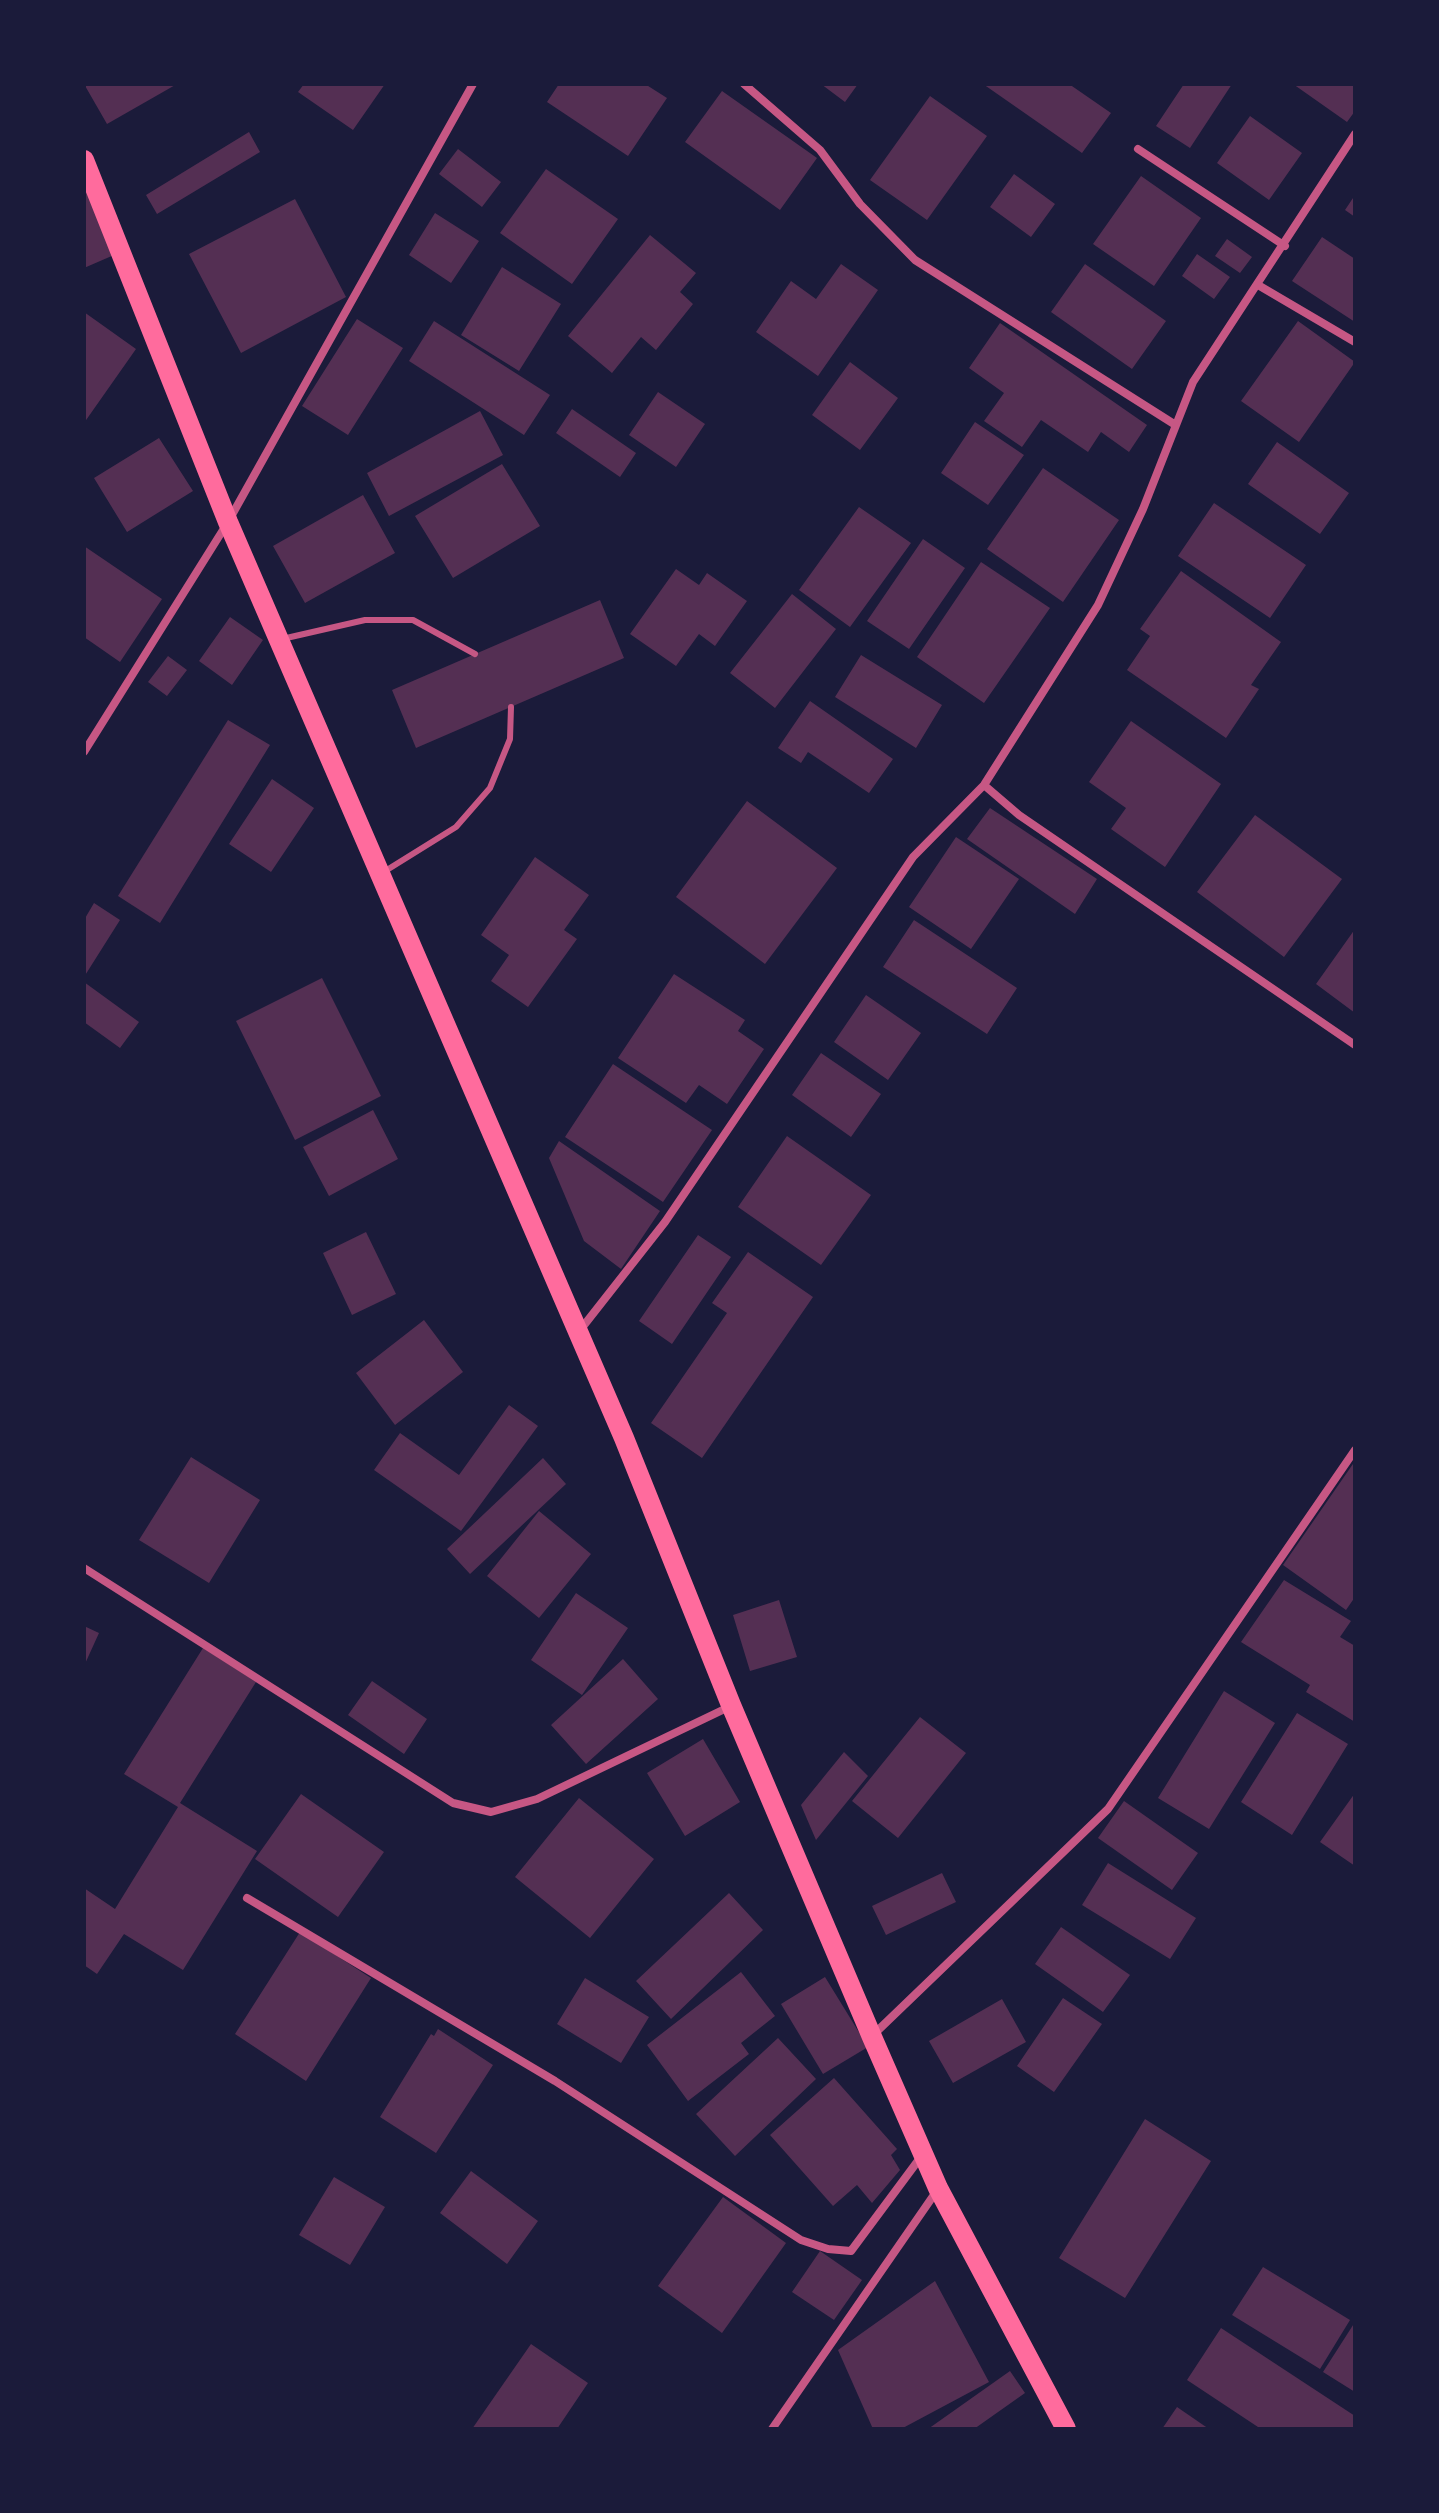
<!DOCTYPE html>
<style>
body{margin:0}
#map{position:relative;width:1439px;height:2513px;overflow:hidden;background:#1b1b3a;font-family:Helvetica,sans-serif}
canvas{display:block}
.frame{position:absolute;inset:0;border:86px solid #1b1b3a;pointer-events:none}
</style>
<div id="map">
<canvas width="1439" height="2513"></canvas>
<div class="frame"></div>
</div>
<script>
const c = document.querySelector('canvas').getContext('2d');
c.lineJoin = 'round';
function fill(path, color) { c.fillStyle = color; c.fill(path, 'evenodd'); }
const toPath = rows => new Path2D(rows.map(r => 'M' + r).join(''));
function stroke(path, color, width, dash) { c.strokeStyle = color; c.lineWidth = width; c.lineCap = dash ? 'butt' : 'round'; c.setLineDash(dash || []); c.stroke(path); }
const building = toPath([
 [84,84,177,84,107,124],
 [304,84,385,84,353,130,298,92],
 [559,84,645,84,667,98,628,156,547,102],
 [821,84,858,84,845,102],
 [983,84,1069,84,1111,113,1082,153],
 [1184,84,1232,84,1190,148,1156,126],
 [1293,84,1355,84,1355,111,1347,122],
 [722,91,817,158,780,210,685,142],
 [930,96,987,136,927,220,870,180],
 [1250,116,1302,153,1269,200,1217,163],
 [249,132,260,152,157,214,146,195],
 [458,149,501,182,482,207,439,174],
 [546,169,618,219,572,284,500,233],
 [1014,174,1055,204,1031,237,990,207],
 [1141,176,1201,218,1154,286,1093,244],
 [84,185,114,255,84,268],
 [1355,195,1355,217,1345,210],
 [295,199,346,297,241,353,189,254],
 [435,213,479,241,451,283,409,255],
 [650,235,696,273,680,292,693,304,656,350,641,337,612,373,568,336],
 [1322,237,1355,259,1355,322,1292,281],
 [1227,239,1252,257,1240,273,1215,256],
 [1197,254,1230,277,1214,299,1182,276],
 [841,264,878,290,818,376,756,332,791,281,816,299],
 [1085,264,1166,321,1132,369,1051,312],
 [502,267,561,304,519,371,461,335],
 [84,312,136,349,84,423],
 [357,319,403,348,348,435,302,406],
 [434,321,550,395,524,435,409,361],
 [1298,321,1355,362,1299,442,1241,401],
 [1000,323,1147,425,1129,452,1101,432,1088,452,1041,420,1022,447,984,421,1004,393,969,368],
 [850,362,898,398,860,450,812,415],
 [658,392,705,424,676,467,629,435],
 [572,409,636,453,620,477,556,433],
 [480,411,503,455,389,516,367,473],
 [975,422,1024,455,988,505,941,473],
 [159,438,193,491,127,532,94,478],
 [1277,442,1349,493,1320,534,1248,484],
 [502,464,540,526,453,578,415,516],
 [1043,468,1119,520,1063,602,987,549],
 [363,495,395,553,305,603,273,546],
 [1214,503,1306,565,1270,618,1178,556],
 [859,507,911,543,850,627,799,590],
 [923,539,965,568,909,649,867,621],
 [84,546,162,599,120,662,84,637],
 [981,562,1050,608,984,703,917,657],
 [676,569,699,585,707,573,747,601,715,646,699,634,676,666,630,634],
 [1181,571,1281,642,1251,685,1259,689,1226,738,1127,670,1150,636,1140,629],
 [792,594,836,629,775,708,730,673],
 [600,600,624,658,416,748,392,690],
 [230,617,263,640,232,685,199,661],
 [861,655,942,705,916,748,835,697],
 [168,656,187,670,167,696,148,682],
 [810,701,893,759,869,793,808,752,801,763,778,748],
 [228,720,270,745,160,923,118,896],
 [1131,721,1221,784,1165,867,1111,829,1126,808,1089,782],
 [272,779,314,808,271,872,229,844],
 [747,801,837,868,765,964,676,897],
 [990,808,1097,879,1075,914,967,839],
 [1255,815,1342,879,1284,957,1197,892],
 [956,837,1019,879,971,949,909,907],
 [535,857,589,895,564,930,577,939,528,1007,491,981,509,955,481,935],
 [94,903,120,920,84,977,84,920],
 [914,920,1017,988,987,1034,883,967],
 [1355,929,1355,1013,1316,984],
 [674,974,745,1020,738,1031,764,1049,727,1104,699,1085,686,1103,618,1058],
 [322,978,381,1096,295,1140,236,1021],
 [84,982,139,1022,120,1048,84,1022],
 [866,995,921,1033,888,1080,834,1042],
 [821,1053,881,1094,851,1137,792,1095],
 [613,1064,712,1130,663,1202,565,1137],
 [373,1110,398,1159,329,1196,303,1147],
 [787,1136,871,1195,821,1265,738,1207],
 [559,1141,660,1211,621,1269,584,1241,549,1158],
 [366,1232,396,1294,352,1315,323,1253],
 [698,1235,731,1257,672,1344,639,1321],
 [748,1252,813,1297,702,1458,651,1423,727,1313,712,1303],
 [424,1320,463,1372,395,1425,356,1373],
 [509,1405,538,1426,461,1531,374,1470,400,1433,459,1475],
 [191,1457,260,1500,209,1583,139,1540],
 [543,1458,566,1484,470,1574,447,1549],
 [1355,1461,1355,1597,1346,1610,1283,1565],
 [539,1511,591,1554,539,1618,487,1576],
 [1284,1580,1351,1621,1340,1637,1355,1646,1355,1722,1306,1692,1310,1685,1241,1642],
 [576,1593,628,1628,582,1695,531,1660],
 [779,1600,797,1657,750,1671,733,1615],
 [84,1626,99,1633,84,1666],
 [203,1648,256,1682,180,1803,257,1851,183,1970,124,1934,97,1974,84,1965,84,1888,115,1909,178,1807,124,1774],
 [623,1659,658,1699,586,1764,551,1725],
 [372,1681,427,1719,404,1754,348,1715],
 [1224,1691,1275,1723,1209,1829,1158,1798],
 [1297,1713,1348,1744,1292,1835,1241,1802],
 [920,1717,966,1753,898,1838,852,1801],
 [703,1739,740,1802,685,1836,647,1773],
 [844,1752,868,1776,816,1840,801,1805],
 [1355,1793,1355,1866,1320,1842],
 [301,1794,384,1852,338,1917,255,1859],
 [579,1798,654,1859,590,1938,515,1877],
 [1124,1801,1198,1853,1172,1890,1098,1838],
 [1108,1863,1196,1918,1170,1959,1082,1905],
 [942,1873,956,1902,886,1935,872,1906],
 [729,1893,763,1930,671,2019,636,1981],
 [1061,1927,1130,1975,1103,2012,1035,1964],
 [300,1932,371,1978,306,2081,235,2034],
 [741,1972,775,2016,741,2043,749,2054,688,2101,647,2045],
 [825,1977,868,2047,823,2074,781,2004],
 [585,1978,649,2017,621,2063,557,2024],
 [1063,1998,1102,2024,1054,2092,1017,2066],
 [1002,1999,1026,2042,953,2083,929,2041],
 [438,2029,493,2065,436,2153,380,2117,431,2034,434,2036],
 [778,2038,816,2079,735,2156,696,2114],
 [834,2078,897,2149,891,2155,900,2170,872,2203,857,2185,833,2206,770,2135],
 [1145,2119,1211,2161,1125,2298,1059,2258],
 [471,2171,538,2221,507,2264,440,2213],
 [334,2177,385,2207,350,2265,299,2235],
 [723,2197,786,2243,722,2333,658,2286],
 [820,2251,862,2280,834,2320,792,2292],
 [1263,2267,1350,2320,1320,2369,1232,2315],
 [935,2281,989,2382,901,2429,873,2429,838,2350],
 [1355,2322,1355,2392,1323,2372],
 [1221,2328,1355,2416,1355,2429,1261,2429,1187,2380],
 [531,2344,588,2383,557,2429,472,2429],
 [1010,2371,1025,2393,974,2429,928,2429],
 [1177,2407,1209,2429,1162,2429]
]);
const service = toPath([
 [282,639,365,620,413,620,475,654],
 [382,873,456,827,490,788,510,739,511,707]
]);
const minor = toPath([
 [744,84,820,150,860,204,915,260,1174,424],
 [1138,149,1285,246],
 [1258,285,1355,342],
 [84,752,228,522,473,84],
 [984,785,1019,815,1355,1045],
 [581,1329,665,1222,913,857,984,785,1098,605,1143,509,1193,382,1355,134],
 [84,1568,453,1803,491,1812,537,1799,731,1706],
 [247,1898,555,2081,801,2240,828,2249,851,2251,923,2154],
 [872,2036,1108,1809,1355,1450],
 [772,2429,938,2189]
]);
const primary = toPath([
 [84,160,228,522,624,1438,731,1705,872,2037,938,2188,1066,2429]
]);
fill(building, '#542f53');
stroke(service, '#c65784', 6);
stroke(minor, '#c65784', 8);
stroke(primary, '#ff6b9d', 20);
</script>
